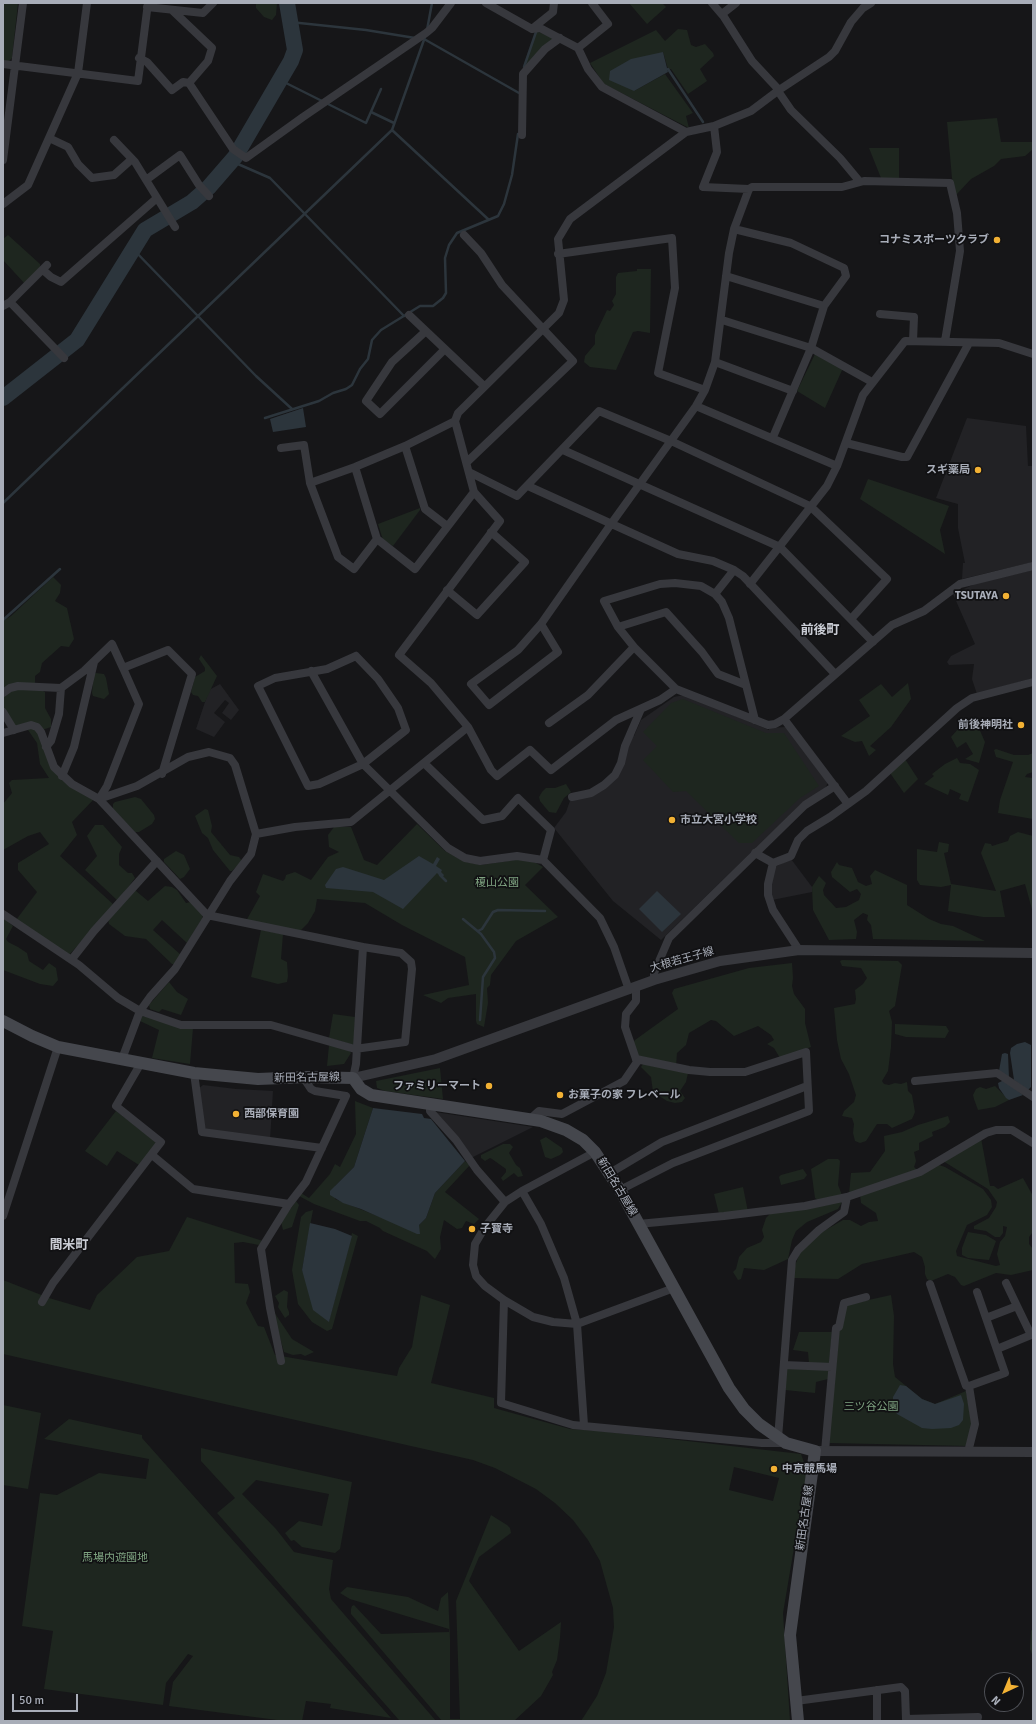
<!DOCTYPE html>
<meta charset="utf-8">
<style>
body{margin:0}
#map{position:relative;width:1036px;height:1724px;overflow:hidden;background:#161618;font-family:Signika,sans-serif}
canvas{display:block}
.frame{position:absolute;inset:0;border:4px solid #a8adb8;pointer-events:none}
.north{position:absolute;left:984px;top:1672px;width:40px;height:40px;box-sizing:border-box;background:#111113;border:1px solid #4d4f55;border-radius:50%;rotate:224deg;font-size:11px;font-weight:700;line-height:16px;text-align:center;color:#a8adb8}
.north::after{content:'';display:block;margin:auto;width:14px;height:18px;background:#f2b134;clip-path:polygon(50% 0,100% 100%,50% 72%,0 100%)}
.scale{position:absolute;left:12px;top:1694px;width:66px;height:18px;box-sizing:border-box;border:2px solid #a8adb8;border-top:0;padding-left:5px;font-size:12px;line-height:14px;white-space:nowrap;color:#a8adb8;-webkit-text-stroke:3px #111113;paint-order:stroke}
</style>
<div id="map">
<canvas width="1036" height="1724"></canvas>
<div class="frame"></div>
<div class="north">N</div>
<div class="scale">50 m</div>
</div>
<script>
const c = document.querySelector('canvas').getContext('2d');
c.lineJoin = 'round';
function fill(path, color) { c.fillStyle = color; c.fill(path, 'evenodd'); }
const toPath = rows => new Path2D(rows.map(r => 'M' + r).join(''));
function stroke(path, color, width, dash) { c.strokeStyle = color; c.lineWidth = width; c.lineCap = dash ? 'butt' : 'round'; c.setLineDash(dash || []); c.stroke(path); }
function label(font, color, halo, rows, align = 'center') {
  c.font = font + ' Signika,"Noto Sans JP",sans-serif'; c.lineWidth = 3.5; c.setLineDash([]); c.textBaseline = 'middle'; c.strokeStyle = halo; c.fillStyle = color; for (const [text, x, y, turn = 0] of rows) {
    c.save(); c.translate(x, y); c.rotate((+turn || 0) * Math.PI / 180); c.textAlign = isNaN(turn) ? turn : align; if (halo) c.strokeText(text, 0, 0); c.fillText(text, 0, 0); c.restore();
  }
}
const built = toPath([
 [967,418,1026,426,1028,466,1033,466,1033,562,962,579,963,563,965,563,958,528,958,504,936,498],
 [1033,570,1033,678,977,694,972,679,974,664,949,665,947,662,951,656,975,644,953,594,977,583],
 [220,684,239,710,231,720,222,713,229,703,225,700,214,713,225,722,214,737,196,729,209,690],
 [684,695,769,730,769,728,786,727,828,782,825,789,803,802,661,940,613,901,554,828,566,812,571,798,611,782,632,734,634,736,641,720,674,697],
 [791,859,812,887,812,892,772,900,771,885,775,867],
 [203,1085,236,1089,273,1091,270,1140,207,1130,203,1127,198,1089],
 [435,1112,533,1127,471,1158]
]);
const green = toPath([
 [3,3,18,3,12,58,8,62,3,61],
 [256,3,277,3,276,15,272,20,264,17,256,8],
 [629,3,662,3,666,7,647,24],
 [678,29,687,30,691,45,696,47,705,44,713,53,714,56,700,69,707,81,688,94,671,69,668,69,663,52,634,91,665,74,693,113,686,116,689,128,604,84,590,63,656,30,665,41],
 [536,31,555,39,523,71],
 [997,118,1001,142,1032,142,1032,150,1025,156,1001,159,994,166,971,179,956,195,952,178,947,122],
 [899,148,899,179,881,178,869,148],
 [8,235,40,264,40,271,26,285,3,260,3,239],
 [637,269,651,269,650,333,638,331,633,332,616,370,590,367,584,362,585,356,595,344,595,335,607,310,610,311,614,305,612,301,616,294,616,277,618,273,637,271],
 [815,354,843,368,825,408,797,391],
 [868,479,949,506,940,530,945,554,860,499],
 [420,508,420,510,393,546,383,540,378,524],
 [53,577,61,585,60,593,55,601,67,608,74,639,69,647,61,646,42,663,40,672,35,676,35,683,3,690,3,621,11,616],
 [201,655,217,676,205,702,202,702,198,696,193,695,191,692,195,677,205,671,205,668,199,659],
 [96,673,104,674,106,678,109,694,104,699,93,696,92,693,94,674],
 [908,683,911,699,891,727,870,746,876,750,869,756,862,741,855,742,841,736,870,716,859,700,881,684,892,697],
 [12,690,41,690,45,692,45,708,51,719,51,727,45,729,15,727,3,708,3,695],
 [683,699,766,733,784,733,819,786,800,798,752,843,739,843,686,791,673,792,643,760,657,746,643,732,671,703],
 [974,717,985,742,979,763,965,759,973,754,966,742,957,748,951,737,959,728],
 [30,726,39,732,52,768,94,799,72,822,77,835,60,856,113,904,112,908,69,955,16,920,37,892,18,870,18,863,49,844,40,832,28,836,3,850,3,804,12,793,9,783,12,780,49,778,40,764,37,743,28,730],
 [1033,727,1033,772,1027,774,1025,777,1033,778,1033,819,998,813,1000,800,1013,762,996,757,994,750,996,749,1014,755,1028,755,1033,753],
 [957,758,960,763,970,764,979,770,968,802,959,799,961,794,950,789,948,795,924,784,934,776,932,774,945,764],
 [905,759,918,779,904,793,890,773],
 [566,784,571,792,564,798,556,813,549,812,540,801,539,797,542,792,546,788,555,788],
 [135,797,141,799,154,815,155,819,152,824,139,832,135,832,113,809,113,804,115,802],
 [205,809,208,810,212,826,211,832,230,855,239,857,242,861,232,871,230,871,213,850,208,838,202,833,195,816],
 [417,824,445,851,466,862,481,865,521,859,536,863,543,867,525,885,558,917,516,941,491,975,490,985,487,988,488,1003,484,1027,477,1024,476,1021,476,994,448,998,441,1003,423,995,469,985,465,957,402,925,365,903,317,899,315,911,308,923,300,931,246,921,260,896,256,892,263,874,283,881,285,879,286,875,295,872,311,880,328,857,339,852,329,847,328,835,334,827,351,827,364,860,377,865],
 [95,825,103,825,122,847,119,854,119,865,128,873,132,873,135,878,118,901,85,870,97,856,87,836],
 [1018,832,1033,836,1033,913,1025,884,1000,891,1005,917,983,917,948,911,951,885,941,887,920,885,917,880,917,849,937,852,939,842,949,844,948,852,944,853,951,884,996,891,981,853,985,843,991,844,992,846,1008,841,1010,836],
 [176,851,184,855,190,869,184,877,180,879,164,862,164,859],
 [837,862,839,865,852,868,858,882,866,886,872,884,870,876,875,870,907,885,907,905,929,919,941,924,953,926,985,941,873,939,871,925,867,920,868,915,863,913,854,920,857,932,856,939,829,940,813,910,812,887,819,876,826,883,823,890,824,895,836,908,846,907,859,900,861,894,857,889,850,892,832,877,831,872],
 [165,886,172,887,177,890,186,903,191,902,203,914,202,919,187,943,162,920,153,930,181,955,176,964,172,964,146,939,125,936,109,924,108,920,133,891,136,891,148,901],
 [3,917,13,926,6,939,8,942,18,947,27,953,29,961,43,970,49,963,56,968,58,980,53,986,40,984,3,970],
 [261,930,283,934,281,959,287,962,288,976,287,982,278,984,251,977],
 [842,960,898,961,902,965,895,1006,889,1011,892,1022,891,1047,888,1071,882,1081,884,1084,889,1085,895,1083,901,1084,907,1082,908,1091,912,1095,915,1112,912,1119,892,1128,887,1124,877,1124,866,1141,860,1143,855,1141,853,1133,854,1124,852,1118,842,1116,844,1111,854,1102,856,1095,849,1074,841,1059,837,1040,834,1008,855,1004,856,999,855,990,863,984,867,978,861,968,842,966,840,961],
 [792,963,793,978,792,986,794,994,805,1009,805,1023,811,1047,780,1058,774,1048,767,1044,774,1040,771,1035,758,1026,734,1036,716,1021,711,1020,689,1033,686,1045,677,1053,676,1066,637,1057,633,1043,635,1040,678,1009,672,993,674,989,749,968],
 [169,982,177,992,188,999,181,1015,162,1009,159,1012,150,1009,149,1005],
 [333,1014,355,1017,354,1045,329,1038],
 [142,1016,193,1028,190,1064,152,1058,159,1030,140,1021],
 [895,1024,946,1026,949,1031,945,1038,906,1037,895,1034],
 [329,1045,348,1049,351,1053,344,1064,327,1066],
 [643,1064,688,1073,686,1082,680,1091,685,1098,682,1102,675,1103,667,1101,653,1092,651,1077,641,1067],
 [440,1068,443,1099,385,1091,377,1088,376,1081],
 [995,1086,1009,1100,995,1107,978,1110,974,1099,973,1095,976,1089,980,1087,986,1089],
 [355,1101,373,1108,354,1167,335,1186,335,1199,380,1217,419,1225,426,1218,435,1193,465,1161,470,1165,445,1192,479,1219,474,1224,466,1221,462,1228,457,1229,444,1220,440,1237,441,1249,435,1259,427,1251,383,1231,380,1228,366,1221,360,1221,314,1204,299,1196,301,1193,309,1198,330,1174,335,1164,340,1167,356,1134],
 [116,1111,155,1141,155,1146,139,1165,117,1151,107,1166,85,1151],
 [948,1116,950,1122,945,1127,932,1132,933,1136,919,1143,919,1150,914,1152,916,1161,914,1167,917,1170,849,1194,851,1173,870,1172,885,1151,884,1136,902,1132,918,1125],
 [546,1137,562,1148,563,1152,560,1155,551,1159,545,1157,540,1140],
 [981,1138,990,1186,994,1186,998,1189,1023,1178,1033,1196,1033,1232,1029,1237,1029,1244,1033,1249,1033,1270,1011,1275,996,1273,964,1286,961,1285,955,1277,948,1274,931,1281,927,1279,925,1274,925,1267,922,1257,914,1252,862,1264,838,1279,793,1278,794,1268,801,1250,817,1235,843,1220,850,1220,861,1226,869,1222,878,1221,876,1213,861,1203,860,1194,936,1164,945,1167,983,1189,991,1200,992,1207,987,1215,967,1225,956,1251,957,1256,996,1266,1000,1265,997,1254,1000,1242,1005,1236,1007,1227,1003,1226,1003,1233,1000,1237,995,1237,986,1231,974,1229,974,1226,989,1218,996,1207,997,1202,988,1189,943,1161],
 [503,1144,510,1144,513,1147,509,1153,516,1165,520,1168,523,1176,518,1177,514,1173,503,1181,501,1178,506,1172,506,1169,492,1159,490,1158,485,1161,481,1158,481,1155],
 [828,1159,838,1159,840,1161,838,1185,842,1195,818,1200,815,1198,811,1169],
 [803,1169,807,1175,804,1179,781,1185,779,1177,781,1175],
 [743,1187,748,1212,719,1214,714,1194],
 [841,1199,842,1202,838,1209,807,1222,796,1231,792,1240,788,1259,764,1270,744,1268,741,1279,738,1280,733,1272,736,1269,739,1257,747,1248,761,1242,764,1237,762,1230,766,1218,770,1214],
 [296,1201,299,1205,292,1227,283,1230,281,1222],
 [313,1210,302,1270,329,1321,352,1233,358,1236,332,1329,327,1331,312,1322,298,1304,292,1270,301,1217,306,1212],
 [187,1217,263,1241,259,1245,243,1242,234,1243,235,1283,248,1284,250,1292,246,1303,258,1326,264,1327,275,1355,397,1376,399,1368,412,1347,421,1295,450,1305,431,1383,494,1398,494,1408,570,1429,600,1431,801,1454,807,1471,783,1613,790,1721,581,1721,597,1696,606,1673,614,1627,613,1608,600,1561,588,1540,573,1520,555,1503,536,1489,495,1468,473,1460,3,1354,3,1280,49,1298,90,1310,97,1295,137,1257,169,1251],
 [734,1467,779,1478,773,1501,729,1490],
 [968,1232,986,1235,996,1241,989,1260,968,1258,962,1255,962,1248],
 [284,1290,288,1292,287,1307,289,1312,289,1315,285,1318,278,1307,279,1303,275,1296],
 [891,1295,894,1316,893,1364,895,1377,922,1399,935,1404,966,1391,972,1425,968,1446,829,1443,839,1331,846,1305],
 [272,1309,292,1339,314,1352,305,1356,301,1354,293,1355,284,1352],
 [799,1332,832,1332,829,1364,809,1363,808,1352,793,1350],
 [786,1367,830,1369,828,1379,816,1382,815,1393,785,1390],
 [3,1405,41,1413,28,1489,3,1485],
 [69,1419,142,1435,142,1438,391,1718,330,1708,331,1704,306,1701,302,1721,285,1721,169,1706,173,1682,193,1656,188,1654,166,1683,163,1705,44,1689,53,1631,22,1626,40,1493,57,1495,99,1473,146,1479,149,1459,44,1439],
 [201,1448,352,1482,340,1549,335,1553,302,1547,294,1540,291,1541,285,1533,299,1521,322,1526,329,1494,256,1480,242,1494,276,1529,294,1552,333,1560,329,1589,331,1599,436,1721,399,1720,217,1513,235,1498,201,1461],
 [491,1515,507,1525,510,1528,511,1533,479,1557,469,1581,519,1651,561,1622,560,1638,557,1660,552,1672,553,1675,541,1696,514,1721,442,1721,351,1614,351,1609,352,1606,354,1605,381,1634,449,1632,449,1629,350,1599,340,1593,347,1587,408,1597,438,1611,441,1598,448,1592,450,1639,450,1719,460,1719,456,1601],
 [1031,1630,1033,1631,1033,1657,1030,1649]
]);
const water = toPath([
 [663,52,668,72,634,91,609,80,610,71,631,59],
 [303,408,306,427,273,432,270,419],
 [419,856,433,864,437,857,440,859,436,866,442,870,441,872,444,875,442,878,437,873,403,909,373,892,326,888,325,885,336,869,343,867,384,880],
 [657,891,681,914,662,932,639,909],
 [1025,1042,1031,1045,1031,1087,1028,1090,1014,1080,1010,1053,1011,1048,1017,1044],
 [1005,1053,1008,1054,1009,1078,999,1071,1002,1054],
 [1004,1080,1023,1095,1009,1100,1006,1098,999,1088,998,1083],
 [373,1108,422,1114,424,1118,431,1119,465,1161,435,1193,426,1218,419,1225,420,1234,417,1234,361,1209,343,1203,330,1195,330,1191,354,1167],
 [310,1223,335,1229,352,1236,329,1322,313,1310,302,1270],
 [900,1385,906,1386,922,1399,935,1404,961,1395,964,1404,963,1420,959,1425,951,1428,932,1429,922,1428,897,1414,893,1408,893,1397]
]);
const stream = toPath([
 [290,22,366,30,415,38],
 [427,30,432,3],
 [424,39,519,93],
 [524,67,536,32],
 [668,69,703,122],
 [280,80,366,123,381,89],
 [371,112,394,123],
 [392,130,489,220],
 [231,161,270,178,404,316],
 [133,249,256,376,292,409],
 [265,418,319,401,333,393,346,389,352,385,360,369,368,359,372,340,381,330,420,306,433,306,443,298,446,293,445,258,449,245,457,233,498,216,504,204,512,175,518,134],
 [3,503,392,130,425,37],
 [3,620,60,569],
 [440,875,446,881],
 [463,919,481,934,494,952,495,958,483,977,480,1020],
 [478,931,482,929,493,912,498,910,545,911]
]);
const river = toPath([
 [3,398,77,340,145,230,192,202,209,187,235,157,291,61,295,50,287,3]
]);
const minor = toPath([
 [486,3,532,29,540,28,578,48,588,69,602,87,686,132],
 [712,3,724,17,752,61,779,90],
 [871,3,863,8,851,22,835,51,829,57,779,90,751,111,714,126,686,132,570,219,558,239,564,300,559,313,458,413,455,421,474,492,500,521,399,655,431,683,468,727,491,770,497,776,530,750,551,770,616,720,660,700,676,689,768,725,775,724,784,719,892,625,924,611,960,584,1033,566],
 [147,7,203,13,213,3],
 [172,10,212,48,208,61,189,83],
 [722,14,736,3],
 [533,28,553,12,554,3],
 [578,48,608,24,592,3],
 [139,58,147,62,172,90,183,82,189,83,233,149,246,158,303,117,426,33,432,28,451,3],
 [3,64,138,81,148,3],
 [778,91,791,110,840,158,860,182],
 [714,126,717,152,703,187,749,189,752,187,842,187,864,181,950,183,957,213,960,251,945,341],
 [522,135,523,74,545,49,560,38],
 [49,138,68,147,78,164,92,178,114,175,132,159],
 [114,140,135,162,175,227],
 [3,160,23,3],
 [146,180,180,155,199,185,209,196],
 [3,204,28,185,78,73,87,3],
 [734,229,791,243,844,268,846,276,824,306,811,348,773,437],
 [464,235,481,253,502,285,573,361,467,462],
 [558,254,672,238,675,288,658,373,705,390],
 [43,270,51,277,61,282,157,198],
 [726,276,824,306],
 [10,302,64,358],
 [3,306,10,302,47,265],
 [880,314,914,317,913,341],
 [409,315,484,386],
 [722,320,811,348,872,382],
 [426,331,392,362,366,401,380,414,445,349],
 [715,362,793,391],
 [696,406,837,466],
 [846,443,902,457,907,457,969,343],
 [405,446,425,509,447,526],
 [281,448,304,445,310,483],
 [563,450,780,547,873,642],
 [355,467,377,539,415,569,474,492],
 [469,472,517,496,599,411,671,441,810,506,887,579,851,619],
 [528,486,678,554,713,561,734,570,743,576,835,674],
 [377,539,354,569,338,557,310,483,355,467,405,446,455,421],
 [750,584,827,486,837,466,863,395,905,341,999,343,1033,354],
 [447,590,477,615,525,562,491,532],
 [715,594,722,602,729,618,755,720],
 [541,624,558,652,489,705,471,684,518,650,541,624,611,524,696,406,705,390,715,362,729,253,734,229,749,189],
 [618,627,666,612,702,652,718,674,746,685],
 [634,647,676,689],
 [356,656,378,679,398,708,406,730,363,764,319,784,308,786,258,686,275,678,327,669,356,656],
 [311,671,363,764,448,848,465,858,480,861,517,856,543,860,600,918,614,947,629,990],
 [3,693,10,688,18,686,61,688,84,671,112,644,123,668],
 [3,712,14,730],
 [784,719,848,804],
 [549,723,588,695,634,647,618,627,604,601,660,584,675,583,701,586,715,594,734,570],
 [3,733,31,725,37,727,41,732,54,767,72,784,99,799,207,915,363,947,356,1064,353,1078],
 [46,747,51,741,59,714,61,688],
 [425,764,483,820,502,816,518,798,551,830,543,860],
 [62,776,74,747,94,662],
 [572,797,591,793,604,785,615,775,621,763,625,746,641,709],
 [99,799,107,786,139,704,123,668,168,650,192,674,162,774],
 [99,799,137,786,188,757,209,752,230,758,235,765,256,834],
 [755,853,773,863],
 [3,914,79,965,118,998,140,1011,181,1025,271,1025,355,1049,405,1042,412,969,411,962,401,953,363,947],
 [799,950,773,910,768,895,768,884,773,863,791,856,798,840,807,831,830,817,866,791,957,708,972,698,1033,682],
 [72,959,94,931,157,861],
 [654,980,654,973,669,938,805,805,835,786],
 [122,1059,140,1011,150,997,175,969,230,881,251,854,256,834,295,827,351,822,468,727],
 [194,1073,202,1132,322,1148],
 [915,1081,997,1073,1033,1097],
 [430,1105,430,1111,456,1140,477,1170,505,1202],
 [530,1119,539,1111,562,1114,624,1081,637,1062,625,1027,626,1014,636,1001,636,987],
 [152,1155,193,1189,289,1204],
 [610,1173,662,1142,807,1086],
 [620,1190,673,1163,809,1111,806,1052,745,1072,710,1072,689,1070,636,1059],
 [3,1216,58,1047],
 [638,1224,724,1216,805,1206,847,1197,920,1172,986,1133,996,1130,1012,1130,1033,1143],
 [1006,1283,1017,1306],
 [930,1284,966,1386,969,1386],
 [674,1288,577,1324,553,1322,533,1317,504,1300,501,1403,573,1425,762,1443,786,1443],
 [977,1292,986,1318],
 [504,1300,485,1286,476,1276,473,1265,475,1244,485,1227,505,1202,522,1191],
 [42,1302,53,1283,161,1142,116,1106,141,1063],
 [281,1361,270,1308,261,1249,289,1204,306,1182,346,1096,315,1091,311,1089,303,1077],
 [784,1365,832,1367],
 [584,1425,577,1324,564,1278,541,1224,522,1191,595,1152],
 [778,1438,792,1260,798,1250,819,1230,844,1212,847,1197],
 [825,1451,836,1328,839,1327,844,1303,866,1297],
 [968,1452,975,1424,969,1386,1005,1373,986,1318,1017,1306,1031,1335,997,1349],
 [877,1690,877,1721],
 [796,1701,901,1687,905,1691,906,1719,978,1717,977,1721]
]);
const tertiary = toPath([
 [353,1078,436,1059,654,980,720,961,799,950,1033,953],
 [815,1451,1033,1452]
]);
const secondary = toPath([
 [3,1021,32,1036,58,1047,194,1073,258,1079,307,1077,353,1078,361,1089,371,1095,541,1121,566,1130,583,1140,595,1152,620,1190,729,1388,744,1409,759,1424,786,1443,815,1451,790,1635,798,1721]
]);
const markers = [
 [997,240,4,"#f2b134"],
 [978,470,4,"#f2b134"],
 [1006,596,4,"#f2b134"],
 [1021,725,4,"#f2b134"],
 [672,820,4,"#f2b134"],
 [489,1086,4,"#f2b134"],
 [560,1095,4,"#f2b134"],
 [236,1114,4,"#f2b134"],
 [472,1229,4,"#f2b134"],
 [774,1469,4,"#f2b134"]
];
const poiNames = [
 ["コナミスポーツクラブ",989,240],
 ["スギ薬局",970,470],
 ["TSUTAYA",998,596],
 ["前後神明社",1013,725],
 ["市立大宮小学校",680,820,"left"],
 ["ファミリーマート",481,1086],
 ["お菓子の家 フレベール",568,1095,"left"],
 ["西部保育園",244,1114,"left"],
 ["子寶寺",480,1229,"left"],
 ["中京競馬場",782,1469,"left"]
];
const parkNames = [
 ["榎山公園",497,883],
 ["三ツ谷公園",871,1407],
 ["馬場内遊園地",115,1558]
];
const streetNames = [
 ["大根若王子線",682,960,-16],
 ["新田名古屋線",307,1078,-1],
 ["新田名古屋線",617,1187,59],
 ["新田名古屋線",805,1518,-82]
];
const quarterNames = [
 ["前後町",820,631],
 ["間米町",69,1246]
];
fill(built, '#222225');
fill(green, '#1e261f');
fill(water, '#2c353c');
stroke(stream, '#2c353c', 2.5);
stroke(river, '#2c353c', 16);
stroke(minor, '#37383d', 8);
stroke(tertiary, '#37383d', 10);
stroke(secondary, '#45474d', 12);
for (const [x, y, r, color] of markers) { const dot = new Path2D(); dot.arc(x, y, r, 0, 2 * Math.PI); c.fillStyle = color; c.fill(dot); stroke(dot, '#111113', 1.5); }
label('bold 11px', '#a8adb8', '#111113', poiNames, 'right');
label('11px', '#7fa381', '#111113', parkNames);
label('11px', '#a8adb8', '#111113', streetNames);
label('bold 13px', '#c9ccd4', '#111113', quarterNames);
</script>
